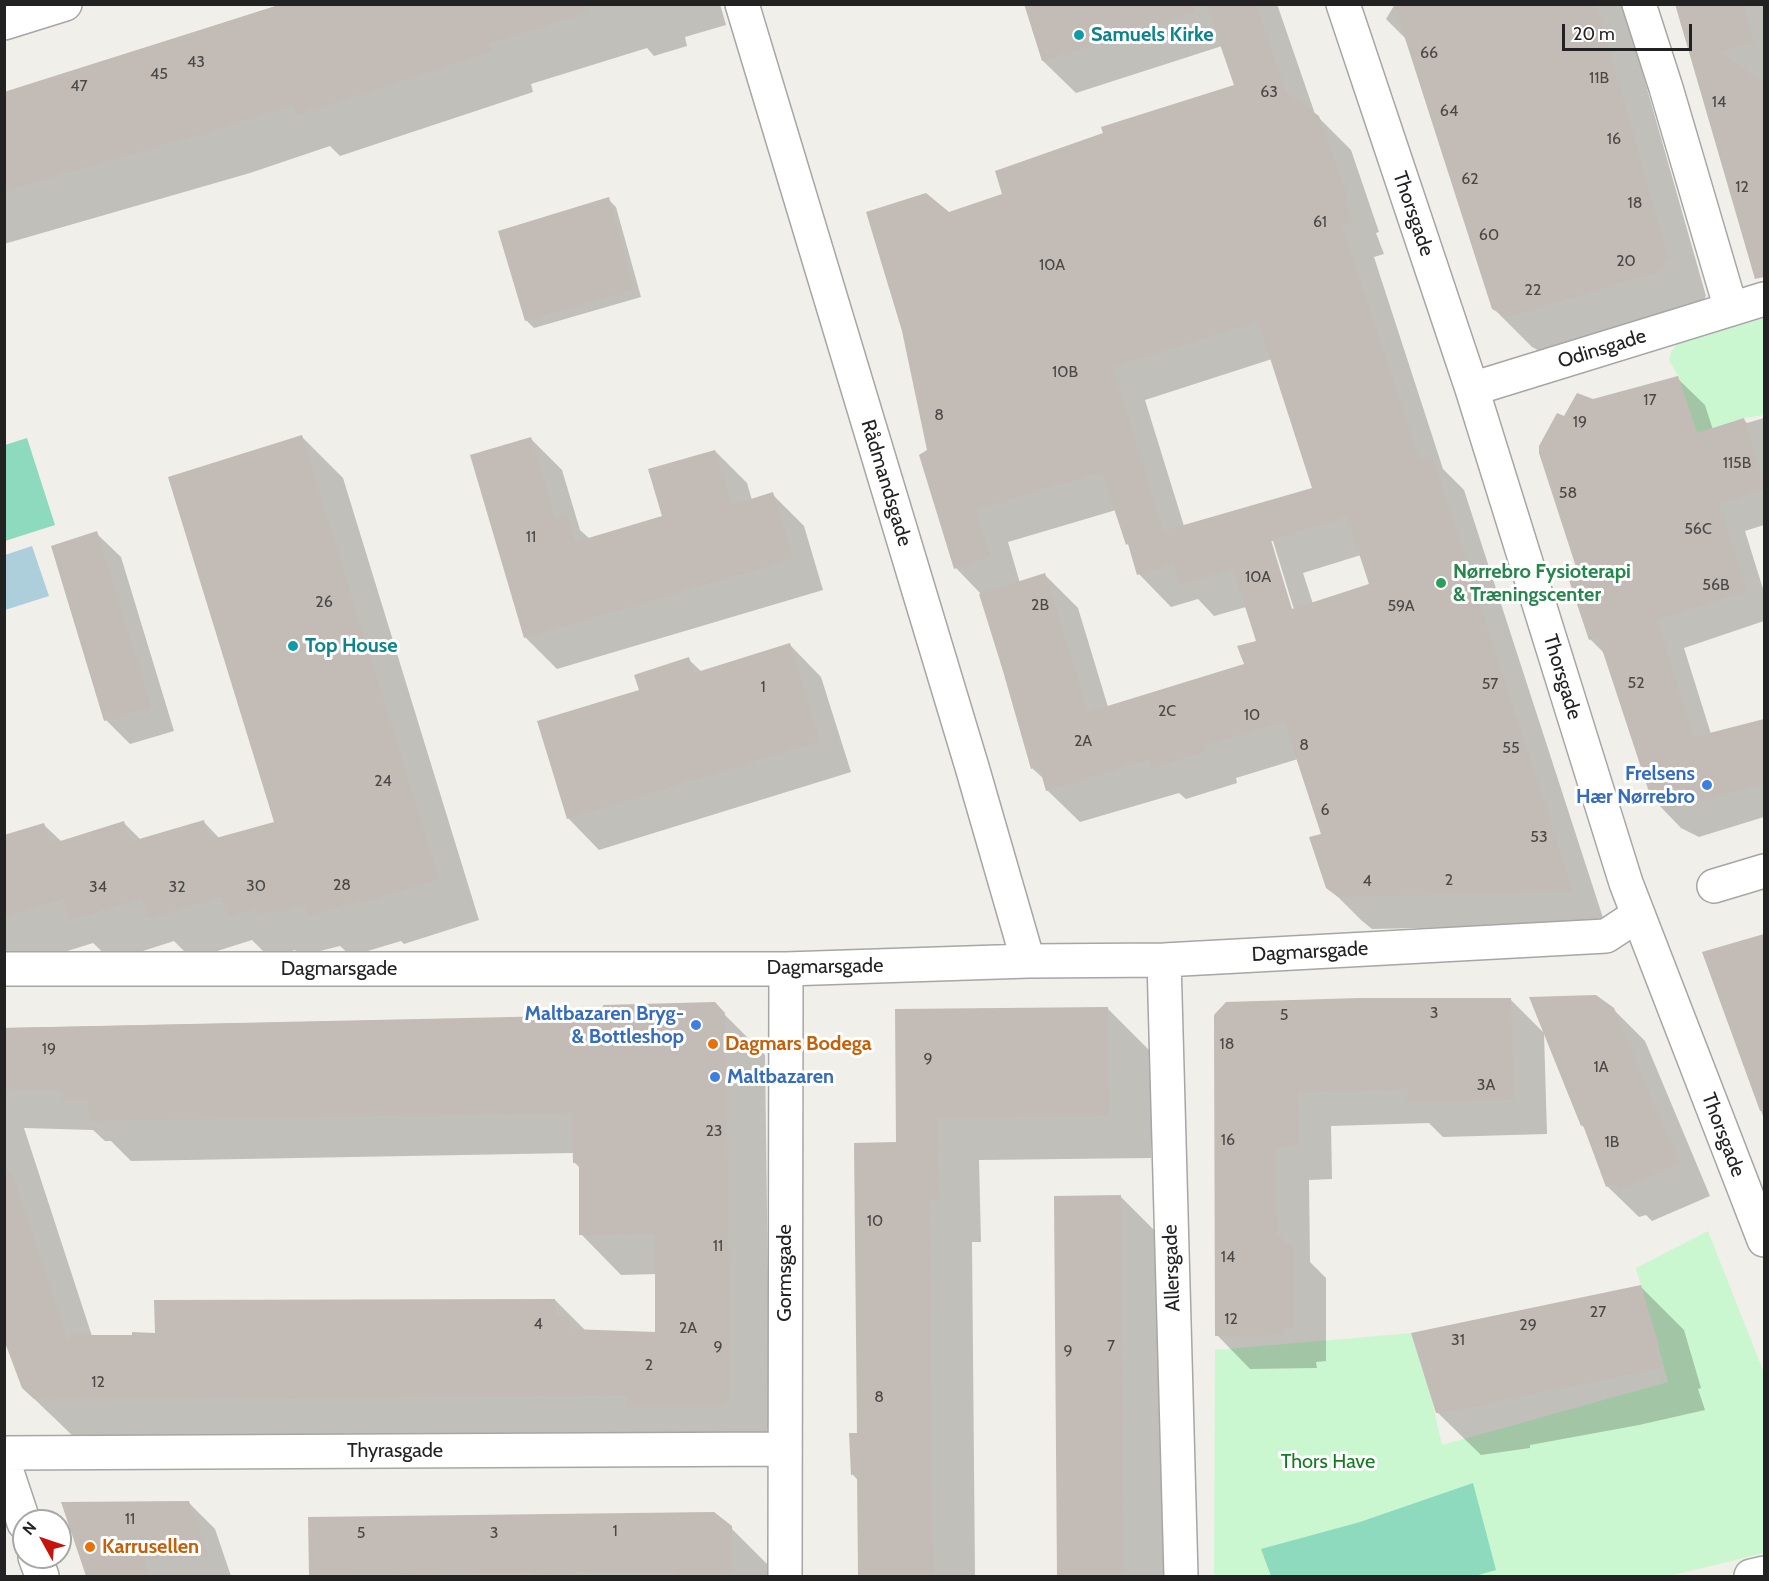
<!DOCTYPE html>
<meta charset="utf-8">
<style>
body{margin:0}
#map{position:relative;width:1769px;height:1581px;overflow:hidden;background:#f1efe9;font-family:Cabin,sans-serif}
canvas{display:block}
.frame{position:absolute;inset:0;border:6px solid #222;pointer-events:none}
.north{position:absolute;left:12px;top:1509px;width:60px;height:60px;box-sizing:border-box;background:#fff;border:2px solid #a7a7a7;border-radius:50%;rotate:310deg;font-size:16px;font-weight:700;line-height:24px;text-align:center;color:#222}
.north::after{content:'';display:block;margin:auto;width:21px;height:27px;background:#c6140d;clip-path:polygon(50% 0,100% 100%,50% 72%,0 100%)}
.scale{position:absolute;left:1562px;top:24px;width:130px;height:27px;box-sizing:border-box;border:3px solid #222;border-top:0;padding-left:8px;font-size:18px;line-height:21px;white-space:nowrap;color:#222;-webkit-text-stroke:4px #fff;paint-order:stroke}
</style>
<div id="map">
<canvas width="1769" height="1581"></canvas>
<div class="frame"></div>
<div class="north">N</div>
<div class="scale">20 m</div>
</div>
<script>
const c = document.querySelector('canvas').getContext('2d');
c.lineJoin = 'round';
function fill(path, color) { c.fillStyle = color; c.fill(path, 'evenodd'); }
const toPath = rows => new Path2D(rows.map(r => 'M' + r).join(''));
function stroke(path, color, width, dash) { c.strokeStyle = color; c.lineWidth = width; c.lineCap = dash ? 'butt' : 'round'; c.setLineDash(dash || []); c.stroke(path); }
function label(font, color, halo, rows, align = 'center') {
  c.font = font + ' Cabin,sans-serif'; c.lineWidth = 6; c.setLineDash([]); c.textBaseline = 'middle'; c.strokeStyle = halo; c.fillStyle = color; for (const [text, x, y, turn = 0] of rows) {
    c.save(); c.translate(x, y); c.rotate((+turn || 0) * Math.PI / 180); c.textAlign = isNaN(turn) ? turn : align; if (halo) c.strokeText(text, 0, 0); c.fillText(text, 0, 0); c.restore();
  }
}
const park = toPath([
 [1764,318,1764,415,1744,418,1697,433,1678,376,1669,360,1671,352,1679,342],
 [1708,1231,1764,1373,1764,1553,1669,1576,1214,1576,1215,1350,1411,1333,1430,1392,1442,1445,1668,1382,1636,1268]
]);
const pitch = toPath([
 [27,438,55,525,5,541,5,445],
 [1473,1483,1496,1570,1475,1576,1271,1576,1261,1549,1360,1522]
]);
const water = toPath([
 [32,546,49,596,5,610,5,555]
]);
const shadow = toPath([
 [282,4,720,4,726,25,685,37,687,46,654,56,647,48,531,84,533,92,340,156,330,146,250,173,4,244,4,94],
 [1025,4,1277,4,1315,114,1351,150,1379,232,1376,233,1384,254,1374,257,1443,469,1464,490,1605,924,1372,929,1361,920,1328,887,1322,835,1298,759,1236,778,1237,783,1186,799,1179,793,1080,822,1047,790,1045,780,1032,768,1005,670,980,593,956,568,921,455,929,451,948,213,1004,195,1236,86,1222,46,1076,93,1043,61],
 [1272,359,1314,489,1184,526,1145,400],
 [1116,510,1128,544,1131,547,1139,574,1171,607,1198,599,1214,616,1246,607,1257,642,1246,665,1108,707,1078,608,1045,575,1020,583,1008,542],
 [1270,541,1273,541,1296,616,1293,617],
 [1361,555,1371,585,1313,604,1303,573],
 [1395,4,1623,4,1706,296,1697,311,1547,355,1532,347,1493,308,1408,41,1386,19],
 [1677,4,1764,4,1764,257,1744,237],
 [608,199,616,207,641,297,534,328,526,320],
 [1677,378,1705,405,1713,430,1744,420,1747,423,1764,418,1764,525,1745,531,1764,592,1764,621,1684,648,1711,734,1764,721,1764,817,1699,837,1681,828,1654,800,1606,655,1590,639,1578,568,1565,418,1593,401],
 [302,437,343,478,479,920,404,944,401,941,351,956,340,946,300,956,295,950,270,958,252,940,192,959,174,941,112,961,93,943,29,963,4,964,4,837,44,825,62,842,124,823,141,840,203,821,220,839,276,823],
 [531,439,562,470,580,530,590,539,664,517,715,451,747,483,752,500,772,494,804,526,823,590,557,669,525,637],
 [96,533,121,557,174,731,130,744,106,720],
 [790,645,821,677,851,772,599,850,568,818,641,691,688,659,702,672],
 [1764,935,1764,1119,1704,953],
 [1510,999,1544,1033,1547,1134,1443,1137,1429,1123,1331,1126,1332,1179,1309,1180,1310,1262,1326,1278,1326,1361,1316,1362,1317,1368,1250,1369,1217,1335,1215,1016],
 [714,1004,765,1055,770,1437,76,1439,23,1388,4,1335,4,1028,605,1016],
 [24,1128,93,1130,105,1141,111,1141,131,1161,574,1153,574,1162,580,1168,581,1234,621,1275,657,1274,657,1333,586,1331,555,1300,133,1336,92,1336],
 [1108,1009,1151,1052,1151,1158,979,1160,981,1242,972,1242,975,1576,859,1576,858,1480,853,1475,897,1144,896,1011],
 [1613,1009,1645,1041,1710,1196,1652,1221,1646,1215,1639,1217,1607,1186,1586,1130,1582,1125],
 [1056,1197,1121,1197,1164,1240,1166,1576,1058,1576],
 [1641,1287,1684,1330,1701,1388,1698,1389,1705,1410,1639,1425,1530,1445,1530,1448,1481,1455,1437,1412],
 [189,1503,215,1529,231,1576,88,1576,63,1504],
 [731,1528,768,1565,768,1576,313,1576,311,1574]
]);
const building = toPath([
 [282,4,586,4,587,13,490,43,493,51,297,115,293,104,208,132,4,191,4,92],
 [1024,4,1194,4,1195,12,1042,61],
 [1206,4,1256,4,1286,92,1319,116,1348,199,1345,200,1352,222,1342,225,1419,459,1432,456,1573,892,1338,897,1326,888,1309,837,1321,834,1284,721,1204,746,1205,751,1152,768,1149,759,1046,791,1039,766,1031,769,1003,671,979,594,1045,573,1088,712,1244,664,1237,646,1256,641,1233,569,1180,584,1174,564,1137,575,1128,544,1126,545,1102,472,976,509,990,557,954,569,919,455,927,450,902,331,866,212,926,193,949,212,1002,194,995,171,1103,133,1101,127,1234,85],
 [1258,321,1312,488,1163,531,1113,367],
 [1347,517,1369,584,1292,609,1271,540],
 [1394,4,1596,4,1668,257,1658,272,1507,317,1492,309],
 [1675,4,1743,4,1754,43,1721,52,1764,84,1764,277,1755,279],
 [609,197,634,289,525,321,498,231],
 [1678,376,1697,433,1744,418,1764,483,1764,490,1719,504,1747,591,1657,620,1694,737,1764,719,1764,783,1671,810,1652,801,1598,637,1589,640,1566,571,1576,567,1539,453,1539,446,1557,413,1564,416,1577,393,1593,399],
 [302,435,439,879,361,903,360,900,308,916,305,904,258,915,256,908,228,918,221,896,149,919,142,898,69,921,63,899,4,917,4,835,44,823,51,844,124,821,129,842,204,820,209,840,274,822,168,477],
 [531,437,555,518,567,514,575,542,662,516,648,469,715,450,732,505,773,492,793,559,524,638,470,455],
 [97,531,151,707,104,721,51,546],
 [790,643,820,741,567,819,537,721,639,690,634,675,689,657,694,673],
 [1764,934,1764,1110,1760,1111,1702,952],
 [1596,995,1614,1008,1679,1164,1619,1190,1616,1183,1606,1187,1583,1125,1581,1126,1529,997],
 [1360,998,1511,998,1514,1100,1407,1103,1408,1089,1298,1093,1299,1146,1276,1147,1277,1236,1282,1236,1283,1243,1293,1243,1293,1328,1283,1328,1283,1335,1215,1336,1214,1015,1226,1002],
 [715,1002,725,1013,727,1089,730,1396,722,1407,627,1407,627,1396,34,1399,22,1388,4,1340,4,1171,11,1170,69,1345,69,1335,132,1335,132,1332,155,1333,154,1300,555,1299,556,1316,569,1316,570,1329,655,1332,655,1234,579,1235,579,1163,573,1163,572,1113,89,1121,88,1101,63,1101,62,1090,4,1089,4,1028,603,1015,603,1005],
 [1108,1007,1109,1116,937,1118,939,1199,930,1200,933,1576,858,1576,857,1474,851,1475,849,1433,857,1433,854,1143,896,1142,895,1009],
 [1121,1195,1124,1576,1057,1576,1054,1196],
 [1641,1285,1659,1345,1656,1346,1663,1367,1595,1382,1488,1402,1488,1405,1436,1413,1411,1333],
 [189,1501,209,1557,143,1559,149,1576,86,1576,61,1502],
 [714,1512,732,1526,732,1576,675,1576,675,1573,576,1572,576,1574,533,1575,533,1573,410,1575,411,1574,309,1575,308,1517]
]);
const minor = toPath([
 [742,4,972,767,1028,961],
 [1343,4,1472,389,1626,883,1764,1240],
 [1639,4,1666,88,1731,309],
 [1472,389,1764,299],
 [1714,886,1764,871],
 [1164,960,1181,1576],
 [4,969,786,969,1028,961,1164,960,1606,936,1638,915],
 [4,1453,785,1449],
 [4,1463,24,1523],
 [35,1557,42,1576],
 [785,1576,786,969],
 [1751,1576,1764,1573]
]);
const tertiary = toPath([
 [4,23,65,4]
]);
const markers = [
 [1079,35,6,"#0f9aa8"],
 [1441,583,6,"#2e9e5b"],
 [293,646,6,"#0f9aa8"],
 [1707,785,6,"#3f7fe0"],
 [696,1025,6,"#3f7fe0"],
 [713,1044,6,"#e8710a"],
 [715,1077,6,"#3f7fe0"],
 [90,1547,6,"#e8710a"]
];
const numberNames = [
 ["66",1429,53],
 ["43",196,62],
 ["45",159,74],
 ["11B",1599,78],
 ["47",79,86],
 ["63",1269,92],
 ["14",1719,102],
 ["64",1449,111],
 ["16",1614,139],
 ["62",1470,179],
 ["12",1742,187],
 ["18",1635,203],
 ["61",1320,222],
 ["60",1489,235],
 ["20",1626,261],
 ["10A",1052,265],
 ["22",1533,290],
 ["10B",1065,372],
 ["17",1650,400],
 ["8",939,415],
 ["19",1580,422],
 ["115B",1737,463],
 ["58",1568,493],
 ["56C",1698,529],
 ["11",531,537],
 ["10A",1258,577],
 ["56B",1716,585],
 ["26",324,602],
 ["2B",1040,605],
 ["59A",1401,606],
 ["52",1636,683],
 ["57",1490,684],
 ["1",763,687],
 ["2C",1167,711],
 ["10",1252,715],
 ["2A",1083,741],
 ["8",1304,745],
 ["55",1511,748],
 ["24",383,781],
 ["6",1325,810],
 ["53",1539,837],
 ["2",1449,880],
 ["4",1367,881],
 ["28",342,885],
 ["30",256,886],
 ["34",98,887],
 ["32",177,887],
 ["3",1434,1013],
 ["5",1284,1015],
 ["18",1227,1044],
 ["19",49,1049],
 ["9",928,1059],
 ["1A",1601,1067],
 ["3A",1486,1085],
 ["23",714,1131],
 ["16",1228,1140],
 ["1B",1612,1142],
 ["10",875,1221],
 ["11",718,1246],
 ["14",1228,1257],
 ["27",1598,1312],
 ["12",1231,1319],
 ["4",538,1324],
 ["29",1528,1325],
 ["2A",688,1328],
 ["31",1458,1340],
 ["7",1111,1346],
 ["9",718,1347],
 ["9",1068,1351],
 ["2",649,1365],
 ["12",98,1382],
 ["8",879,1397],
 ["11",130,1519],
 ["1",615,1531],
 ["5",361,1533],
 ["3",494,1533]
];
const cultureNames = [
 ["Samuels Kirke",1091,35],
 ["Top House",305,646]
];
const streetNames = [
 ["Thorsgade",1413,214,71],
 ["Odinsgade",1602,349,-17],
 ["Rådmandsgade",886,483,73],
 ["Thorsgade",1562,677,73],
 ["Dagmarsgade",1310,952,-3],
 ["Dagmarsgade",825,967,-1],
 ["Dagmarsgade",339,969],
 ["Thorsgade",1723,1135,69],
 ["Allersgade",1172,1268,-92],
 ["Gormsgade",785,1273,-90],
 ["Thyrasgade",395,1451]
];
const leisureNames = [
 ["Nørrebro Fysioterapi",1453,572],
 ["& Træningscenter",1453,595]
];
const shopNames = [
 ["Frelsens",1695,774],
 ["Hær Nørrebro",1695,797],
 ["Maltbazaren Bryg-",684,1014],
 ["& Bottleshop",684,1037],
 ["Maltbazaren",727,1077,"left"]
];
const foodNames = [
 ["Dagmars Bodega",725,1044],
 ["Karrusellen",102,1547]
];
const parkNames = [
 ["Thors Have",1328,1462]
];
fill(park, '#cbf7d0');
fill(pitch, '#8ddabf');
fill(water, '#adcfdb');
fill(shadow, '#0003');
fill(building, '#c2bbb6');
stroke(minor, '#a6a6a6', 36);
stroke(tertiary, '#a6a6a6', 36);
stroke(minor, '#fff', 33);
stroke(tertiary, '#fff', 33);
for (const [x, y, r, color] of markers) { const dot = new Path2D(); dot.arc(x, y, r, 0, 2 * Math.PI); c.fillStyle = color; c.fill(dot); stroke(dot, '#fff', 2); }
label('16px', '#4a4847', null, numberNames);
label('bold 20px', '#0d838f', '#fff', cultureNames, 'left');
label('20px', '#222', '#fff', streetNames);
label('bold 20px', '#27864d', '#fff', leisureNames, 'left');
label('bold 20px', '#366cbe', '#fff', shopNames, 'right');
label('bold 20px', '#c56008', '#fff', foodNames, 'left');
label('20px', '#137c20', '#fff', parkNames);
</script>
